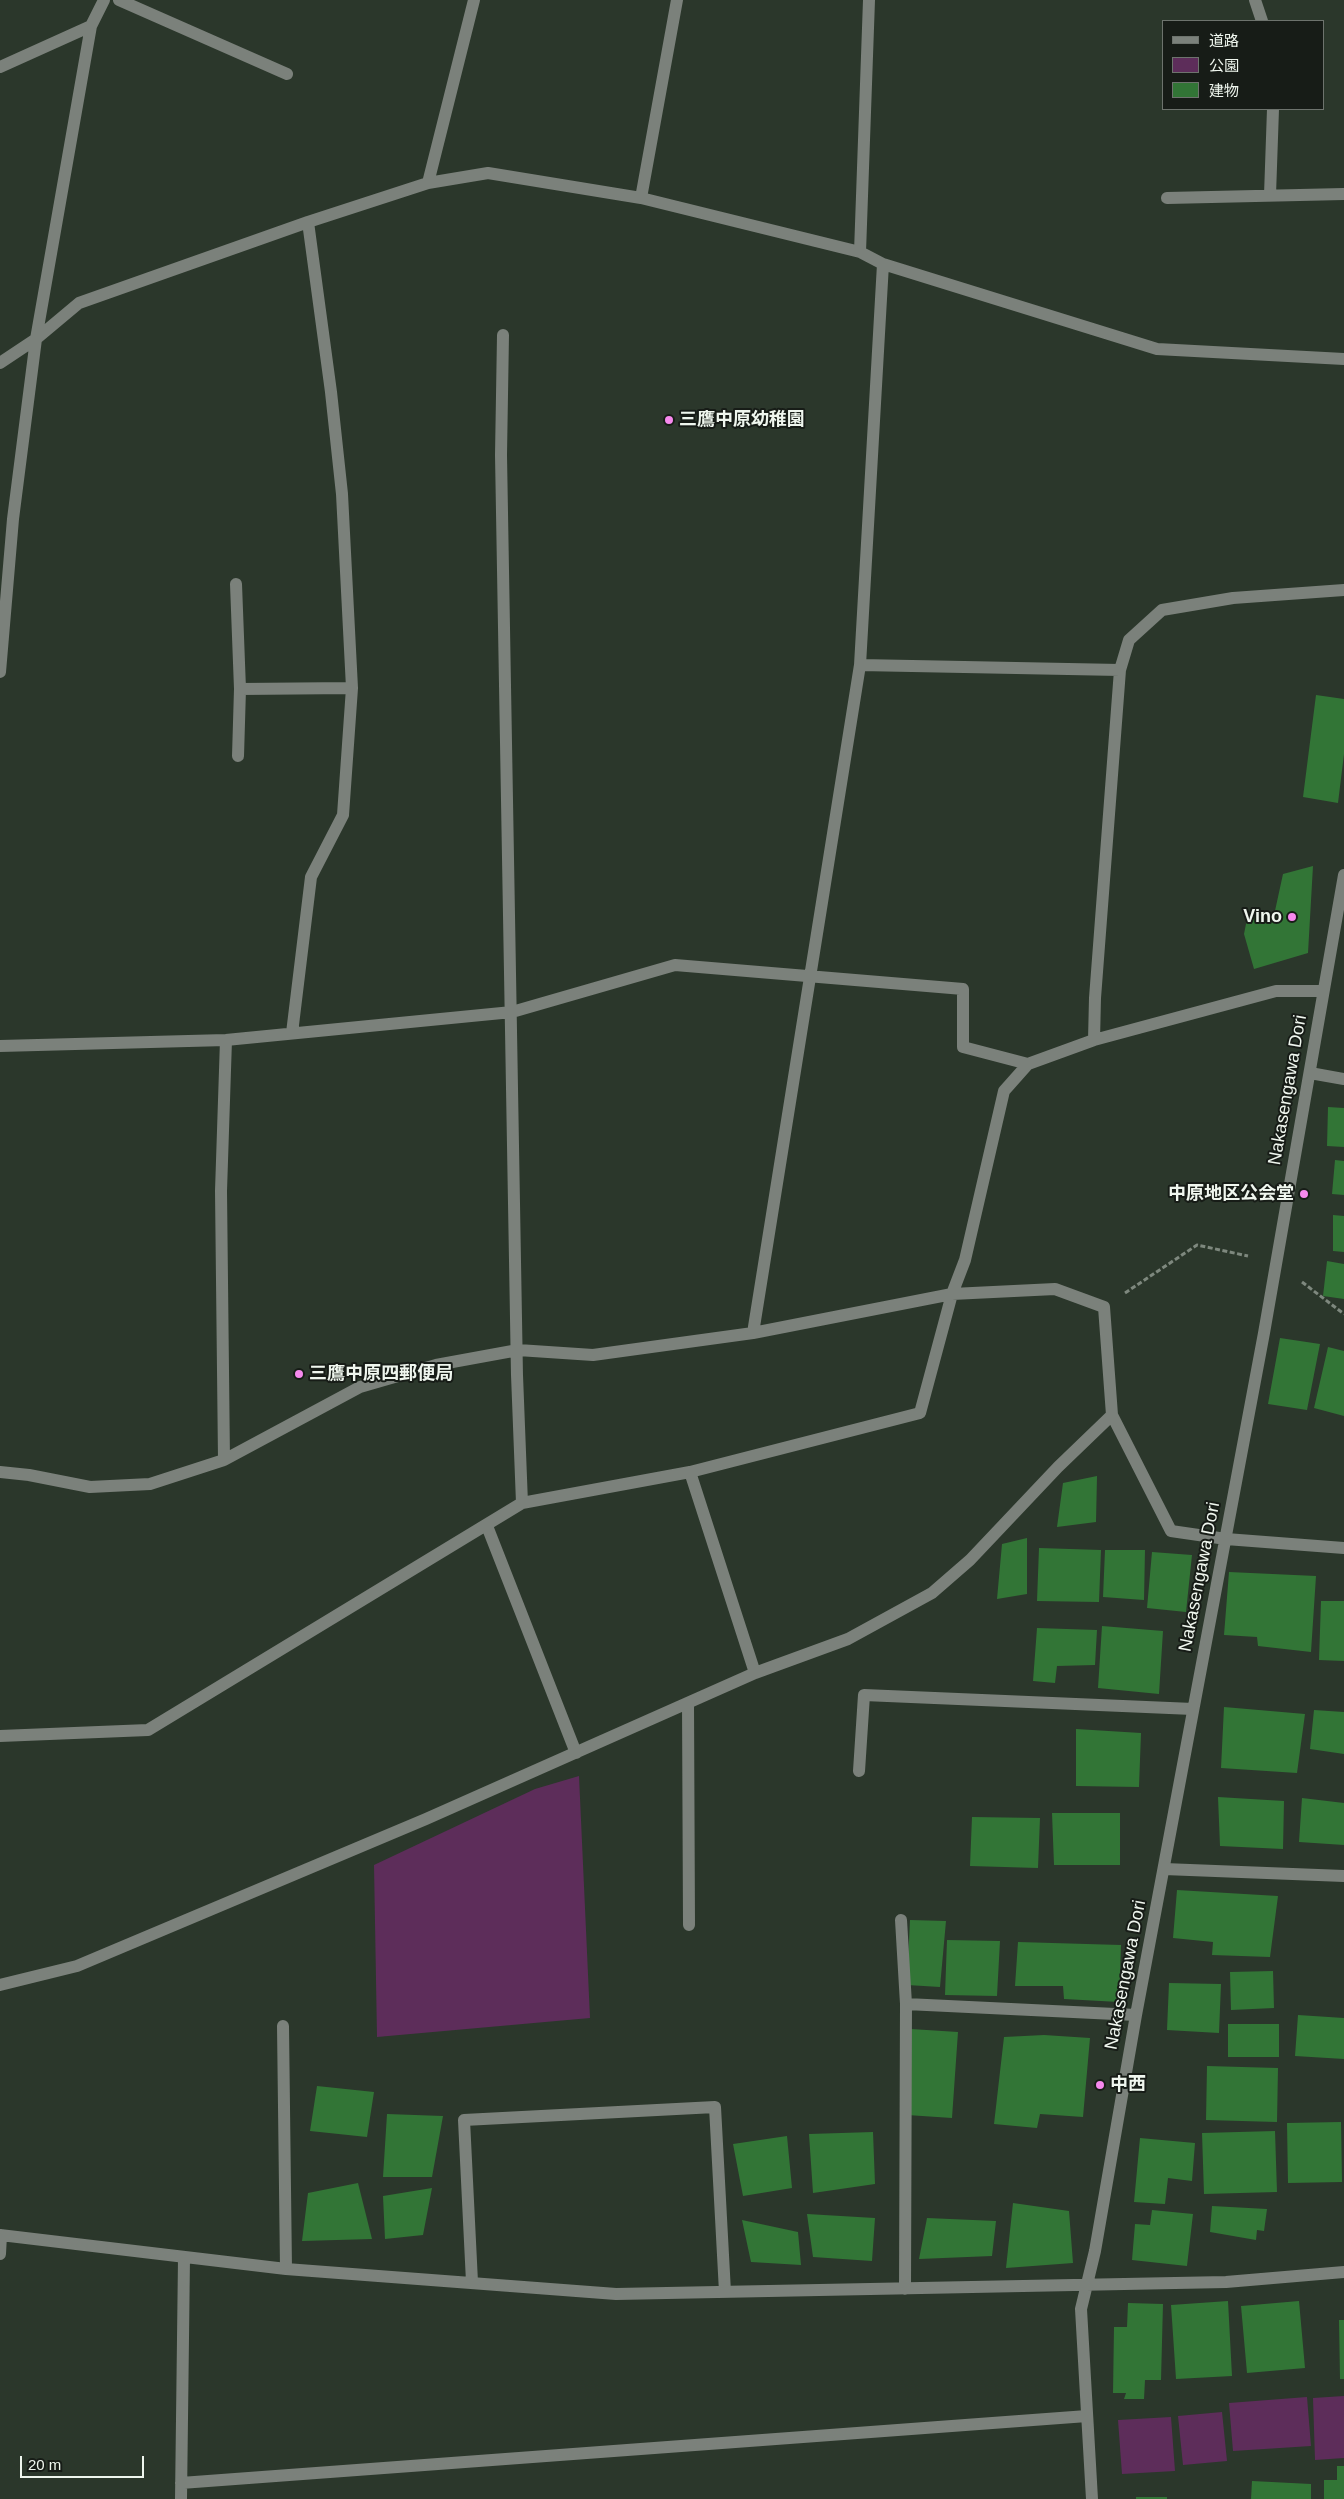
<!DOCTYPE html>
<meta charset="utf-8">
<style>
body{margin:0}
#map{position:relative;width:1344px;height:2499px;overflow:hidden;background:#2b372b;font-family:Helvetica,"Noto Sans JP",sans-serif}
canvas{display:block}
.legend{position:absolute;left:1162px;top:20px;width:162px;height:90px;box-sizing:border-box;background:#171c17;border:1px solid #6d736d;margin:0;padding:6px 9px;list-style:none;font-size:15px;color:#eff6ee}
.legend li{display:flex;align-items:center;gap:10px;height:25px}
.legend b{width:25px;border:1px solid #6d736d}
.scale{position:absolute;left:20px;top:2456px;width:124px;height:22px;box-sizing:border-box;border:2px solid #eff6ee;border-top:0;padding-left:6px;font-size:15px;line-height:18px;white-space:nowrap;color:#eff6ee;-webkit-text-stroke:4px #171c17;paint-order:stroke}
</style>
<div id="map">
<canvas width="1344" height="2499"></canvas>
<ul class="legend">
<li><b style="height:6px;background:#7b817b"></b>道路</li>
<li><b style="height:14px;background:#5d2d5a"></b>公園</li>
<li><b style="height:14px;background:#327536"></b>建物</li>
</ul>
<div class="scale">20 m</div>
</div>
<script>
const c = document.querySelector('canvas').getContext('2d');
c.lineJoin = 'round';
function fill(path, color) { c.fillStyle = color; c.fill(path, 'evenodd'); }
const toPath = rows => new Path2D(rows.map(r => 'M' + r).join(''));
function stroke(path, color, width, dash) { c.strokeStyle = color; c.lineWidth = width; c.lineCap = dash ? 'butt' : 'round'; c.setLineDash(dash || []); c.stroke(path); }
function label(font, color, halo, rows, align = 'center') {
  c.font = font + ' Helvetica,"Noto Sans JP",sans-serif'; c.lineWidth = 4; c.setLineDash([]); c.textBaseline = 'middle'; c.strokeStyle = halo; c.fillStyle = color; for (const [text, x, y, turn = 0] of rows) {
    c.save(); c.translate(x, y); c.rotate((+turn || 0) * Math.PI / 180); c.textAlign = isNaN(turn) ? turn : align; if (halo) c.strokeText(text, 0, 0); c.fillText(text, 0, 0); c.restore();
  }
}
const green = toPath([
 [579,1776,590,2018,377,2037,374,1865,535,1789],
 [1344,2396,1344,2458,1315,2460,1313,2398],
 [1307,2397,1311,2446,1233,2451,1229,2403],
 [1222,2412,1227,2461,1183,2465,1178,2416],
 [1171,2417,1175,2471,1122,2474,1118,2420]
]);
const building = toPath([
 [1316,695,1344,699,1344,754,1338,803,1303,797],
 [1313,866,1308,953,1254,969,1244,934,1248,914,1273,920,1283,874],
 [1328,1107,1344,1108,1344,1147,1327,1146],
 [1335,1160,1344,1161,1344,1195,1332,1194],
 [1333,1215,1344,1216,1344,1252,1333,1251],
 [1327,1261,1344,1264,1344,1299,1323,1296],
 [1280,1338,1320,1344,1307,1410,1268,1404],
 [1328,1347,1344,1351,1344,1416,1314,1408],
 [1097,1476,1096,1522,1057,1527,1063,1483],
 [1027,1538,1027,1594,997,1599,1002,1544],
 [1039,1548,1101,1550,1099,1602,1037,1601],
 [1105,1550,1145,1550,1144,1600,1103,1597],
 [1152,1552,1192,1555,1186,1612,1147,1608],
 [1229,1572,1316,1576,1311,1652,1258,1646,1257,1637,1224,1635],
 [1321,1601,1344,1601,1344,1661,1319,1660],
 [1102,1626,1163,1631,1159,1694,1098,1688],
 [1037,1628,1097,1630,1095,1665,1057,1666,1055,1683,1033,1681],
 [1224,1707,1305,1714,1297,1773,1221,1768],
 [1314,1710,1344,1712,1344,1754,1310,1749],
 [1076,1729,1141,1733,1139,1787,1076,1786],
 [1218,1797,1284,1801,1283,1849,1220,1846],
 [1302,1798,1344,1803,1344,1845,1299,1842],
 [1052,1813,1120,1813,1120,1865,1054,1865],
 [972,1817,1040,1818,1038,1868,970,1866],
 [1177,1890,1278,1896,1270,1957,1212,1955,1213,1942,1173,1938],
 [910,1920,946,1921,940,1987,907,1985],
 [947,1940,1000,1941,997,1996,945,1995],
 [1018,1942,1121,1945,1119,2002,1064,1999,1063,1986,1015,1986],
 [1273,1971,1274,2008,1231,2010,1230,1972],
 [1169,1983,1221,1984,1219,2033,1167,2030],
 [1298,2015,1344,2018,1344,2059,1295,2056],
 [1228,2024,1279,2024,1279,2057,1228,2057],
 [911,2029,958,2032,952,2118,907,2115],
 [1044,2035,1090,2038,1083,2117,1040,2114,1037,2128,994,2124,1004,2037],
 [1207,2066,1278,2068,1277,2122,1206,2120],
 [317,2086,374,2092,367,2137,310,2131],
 [387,2114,443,2116,432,2177,383,2177],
 [1341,2122,1342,2182,1288,2183,1287,2123],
 [1275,2131,1277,2192,1204,2194,1202,2133],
 [873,2132,875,2184,813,2193,809,2134],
 [787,2136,792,2188,743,2196,733,2144],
 [1140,2138,1195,2143,1192,2181,1168,2178,1165,2204,1134,2202],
 [358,2183,372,2239,302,2241,308,2193],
 [432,2188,423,2235,385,2239,383,2196],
 [1013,2203,1069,2211,1073,2263,1006,2268],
 [1212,2206,1267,2209,1264,2231,1257,2230,1256,2240,1210,2232],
 [1152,2210,1193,2214,1187,2266,1132,2260,1135,2224,1150,2225],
 [807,2214,875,2218,872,2261,813,2257],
 [927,2218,996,2221,992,2256,919,2259],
 [742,2220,798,2232,801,2265,751,2262],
 [1228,2301,1232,2376,1176,2379,1171,2305],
 [1299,2301,1305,2368,1247,2373,1241,2306],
 [1128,2303,1163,2304,1161,2380,1145,2380,1144,2399,1124,2399,1126,2393,1113,2393,1114,2327,1127,2327],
 [1339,2320,1344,2320,1344,2379,1340,2379],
 [1337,2466,1344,2466,1344,2499,1324,2499,1324,2480,1337,2480],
 [1252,2481,1311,2484,1311,2499,1251,2499],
 [1136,2497,1167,2497,1167,2499,1136,2499]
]);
const path = toPath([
 [1302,1282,1344,1314],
 [1125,1293,1197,1245,1248,1256]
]);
const minor = toPath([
 [119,0,287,74],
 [1255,0,1262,21],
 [0,67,91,26],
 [428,183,474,0],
 [1270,195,1273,109],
 [641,198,677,0],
 [1167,198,1344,194],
 [860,252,869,0],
 [883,264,860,665,1120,670,1095,998,1094,1040],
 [503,335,501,455,517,1375,522,1503],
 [0,363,36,339,79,303,308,222,428,183,488,173,641,198,860,252,883,264,1157,349,1344,359],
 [236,584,240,689,238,756],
 [1120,670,1129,640,1162,610,1233,598,1344,590],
 [0,672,13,519,36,339,91,26,104,0],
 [240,689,352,688],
 [292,1033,311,877,343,815,352,688,342,494,331,392,308,222],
 [0,1046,226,1040,512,1012,675,965,963,989,963,1047,1028,1064],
 [1310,1073,1344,1079],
 [753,1333,860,665],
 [224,1460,221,1191,226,1040],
 [0,1472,29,1475,90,1487,150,1484,224,1460,360,1387,436,1365,518,1350,593,1355,753,1333,952,1294,1055,1289,1104,1307,1112,1415,1171,1531,1226,1539,1344,1548],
 [690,1472,755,1673],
 [487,1526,576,1753],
 [688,1703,689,1925],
 [0,1736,148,1730,522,1503,690,1472,920,1413,952,1294,965,1260,1004,1091,1028,1064,1094,1040,1276,991,1322,991],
 [859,1771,864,1695,1193,1709],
 [1164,1869,1344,1876],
 [901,1920,906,2004],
 [0,1985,77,1966,426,1819,755,1673,848,1639,932,1593,970,1560,1058,1467,1112,1415],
 [283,2026,286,2269],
 [0,2235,286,2269,616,2294,1226,2282,1344,2272],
 [0,2254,1,2235],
 [472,2282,464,2120,715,2107,725,2292],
 [905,2289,906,2004,1136,2015],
 [181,2483,1087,2416],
 [181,2499,184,2258],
 [1092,2499,1081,2309,1095,2251,1136,2015,1264,1333,1344,875]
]);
const markers = [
 [669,420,5,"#f689ed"],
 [1292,917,5,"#f689ed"],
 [1304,1194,5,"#f689ed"],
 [299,1374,5,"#f689ed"],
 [1100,2085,5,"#f689ed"]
];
const poiNames = [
 ["三鷹中原幼稚園",679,420],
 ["Vino",1282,917,"right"],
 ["中原地区公会堂",1294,1194,"right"],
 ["三鷹中原四郵便局",309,1374],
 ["中西",1110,2085]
];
const streetNames = [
 ["Nakasengawa Dori",1288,1090,-80],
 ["Nakasengawa Dori",1200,1577,-79],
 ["Nakasengawa Dori",1126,1975,-79]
];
fill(green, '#5d2d5a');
fill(building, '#327536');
stroke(path, '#7e887e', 3, [5, 2.5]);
stroke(minor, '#7b817b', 12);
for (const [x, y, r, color] of markers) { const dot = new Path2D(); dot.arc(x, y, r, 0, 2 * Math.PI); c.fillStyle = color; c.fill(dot); stroke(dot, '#171c17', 2); }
label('bold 18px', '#eff6ee', '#171c17', poiNames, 'left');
label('18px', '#eff6ee', '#171c17', streetNames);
</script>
